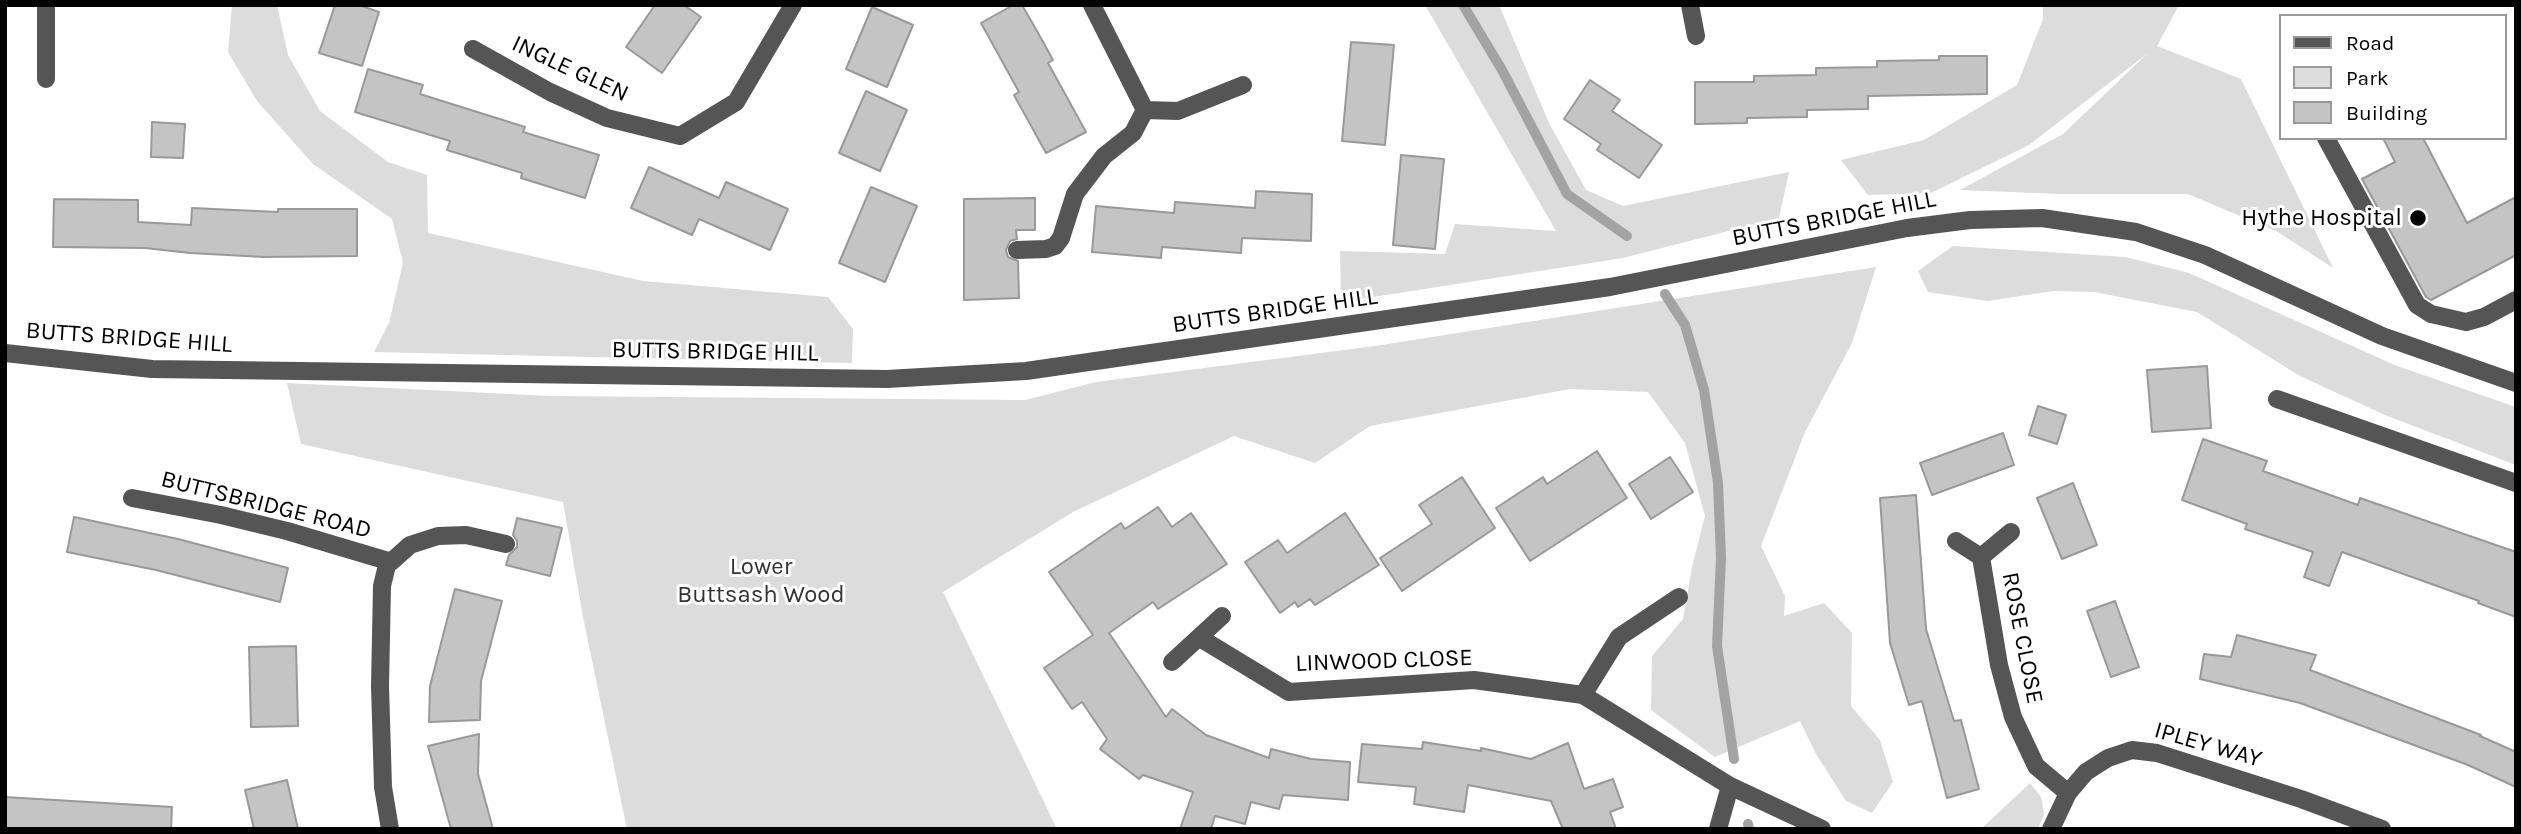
<!DOCTYPE html>
<style>
body{margin:0}
#map{position:relative;width:2521px;height:834px;overflow:hidden;background:#fff;font-family:Karla,sans-serif}
canvas{display:block}
.frame{position:absolute;inset:0;border:7px solid #000;pointer-events:none}
.legend{position:absolute;left:2279px;top:14px;width:228px;height:126px;box-sizing:border-box;background:#fff;border:2px solid #999;margin:0;padding:9px 12px;list-style:none;font-size:21px;color:#000}
.legend li{display:flex;align-items:center;gap:14px;height:35px}
.legend b{width:35px;border:2px solid #999}
</style>
<div id="map">
<canvas width="2521" height="834"></canvas>
<div class="frame"></div>
<ul class="legend">
<li><b style="height:9px;background:#555"></b>Road</li>
<li><b style="height:19px;background:#dcdcdc"></b>Park</li>
<li><b style="height:19px;background:#c4c4c4"></b>Building</li>
</ul>
</div>
<script>
const c = document.querySelector('canvas').getContext('2d');
c.lineJoin = 'round';
function fill(path, color) { c.fillStyle = color; c.fill(path, 'evenodd'); }
const toPath = rows => new Path2D(rows.map(r => 'M' + r).join(''));
function stroke(path, color, width, dash) { c.strokeStyle = color; c.lineWidth = width; c.lineCap = dash ? 'butt' : 'round'; c.setLineDash(dash || []); c.stroke(path); }
function label(font, color, halo, rows, align = 'center') {
  c.font = font + ' Karla,sans-serif'; c.lineWidth = 6; c.setLineDash([]); c.textBaseline = 'middle'; c.strokeStyle = halo; c.fillStyle = color; for (const [text, x, y, turn = 0] of rows) {
    c.save(); c.translate(x, y); c.rotate((+turn || 0) * Math.PI / 180); c.textAlign = isNaN(turn) ? turn : align; if (halo) c.strokeText(text, 0, 0); c.fillText(text, 0, 0); c.restore();
  }
}
const green = toPath([
 [232,5,277,5,288,55,320,111,388,162,427,175,428,233,643,281,828,297,853,329,852,363,374,352,389,323,403,263,392,219,313,164,257,101,228,52],
 [1425,5,1499,5,1549,123,1586,190,1623,206,1789,172,1779,218,1623,258,1341,302,1340,251,1445,254,1455,224,1556,231],
 [2043,5,2179,5,2157,46,2241,79,2333,268,2278,232,2188,194,2061,194,1960,190,2063,134,2148,53,2029,145,1931,193,1868,195,1841,160,1924,140,2017,85,2043,19],
 [1953,246,2125,257,2189,273,2397,366,2516,407,2516,465,2385,415,2300,376,2197,312,2094,292,2053,291,1988,301,1928,292,1918,271],
 [1876,267,1852,343,1805,432,1761,546,1785,596,1784,616,1824,603,1852,633,1851,706,1880,740,1893,782,1872,813,1846,801,1816,754,1800,721,1715,757,1651,710,1652,656,1683,619,1692,567,1705,516,1685,443,1648,392,1570,389,1370,426,1315,463,1234,436,1073,512,943,592,1057,829,627,829,583,617,563,502,301,444,287,383,550,396,1025,400,1096,382,1375,346],
 [2030,783,2041,797,2044,814,2038,829,1981,829]
]);
const stream = toPath([
 [1463,5,1502,70,1567,194,1627,236],
 [1665,294,1685,325,1704,390,1718,483,1721,558,1717,646,1734,759],
 [1748,824,1749,829]
]);
const building = toPath([
 [335,5,359,5,379,12,362,66,319,53,335,5],
 [655,5,684,5,701,17,662,73,626,47,655,5],
 [1013,5,1022,5,1037,31,1053,60,1048,63,1086,132,1046,153,1014,95,1019,92,981,23,1013,5],
 [872,7,913,25,887,87,846,69,872,7],
 [1351,42,1394,45,1385,145,1342,141,1351,42],
 [1939,56,1987,56,1987,94,1868,96,1868,109,1807,110,1807,117,1747,118,1747,123,1695,124,1695,82,1754,82,1754,76,1816,75,1816,68,1877,67,1877,61,1939,60,1939,56],
 [368,69,423,85,420,94,525,127,523,132,599,155,585,198,521,178,522,173,447,150,450,141,355,112,368,69],
 [1590,80,1620,100,1612,111,1662,145,1639,178,1597,150,1601,144,1564,119,1590,80],
 [866,91,907,110,880,171,839,153,866,91],
 [152,122,185,124,183,158,151,157,152,122],
 [2383,138,2423,138,2467,223,2516,197,2516,255,2431,300,2426,297,2362,179,2395,162,2383,138],
 [1401,155,1444,159,1435,249,1393,245,1401,155],
 [649,167,719,198,726,182,788,209,770,250,699,219,692,235,631,208,649,167],
 [871,187,917,206,885,282,839,263,871,187],
 [1256,191,1312,194,1311,241,1242,238,1241,253,1162,247,1161,258,1092,252,1096,206,1174,213,1175,202,1255,208,1256,191],
 [1035,198,1035,230,1016,230,1017,239,1010,241,1006,250,1008,257,1018,261,1019,298,964,300,964,199,1035,198],
 [54,199,138,200,138,222,191,225,192,208,278,212,278,209,357,209,357,256,264,257,190,253,145,248,53,247,54,199],
 [2207,366,2211,428,2152,432,2147,370,2207,366],
 [2038,406,2066,415,2057,444,2029,435,2038,406],
 [2003,433,2014,465,1932,495,1920,463,2003,433],
 [2203,439,2267,461,2263,471,2358,505,2360,498,2516,552,2516,617,2478,603,2479,601,2342,552,2329,586,2304,577,2313,552,2245,529,2247,524,2182,500,2203,439],
 [1597,451,1627,498,1530,561,1496,508,1543,477,1547,484,1597,451],
 [1670,457,1693,492,1651,519,1629,484,1670,457],
 [1462,477,1495,528,1402,591,1380,558,1432,524,1419,505,1462,477],
 [2073,483,2097,545,2062,559,2037,498,2073,483],
 [1916,495,1926,629,1954,721,1961,720,1979,789,1947,798,1922,701,1909,705,1890,643,1880,498,1916,495],
 [1158,507,1172,527,1191,513,1227,564,1158,609,1153,602,1109,633,1166,717,1172,709,1206,735,1269,758,1271,749,1311,759,1350,762,1348,800,1283,795,1279,809,1251,802,1245,824,1215,816,1211,829,1180,829,1193,792,1143,775,1139,779,1100,749,1107,739,1082,702,1072,709,1044,668,1093,635,1049,572,1121,523,1125,529,1158,507],
 [1345,513,1379,565,1315,605,1310,599,1298,607,1295,602,1280,613,1245,562,1278,540,1287,553,1345,513],
 [74,517,178,539,288,568,280,602,156,570,67,552,74,517],
 [517,518,562,528,550,576,506,565,509,555,517,547,517,541,513,535,517,518],
 [455,589,502,601,481,681,480,720,429,722,430,686,455,589],
 [2115,601,2139,667,2111,677,2087,611,2115,601],
 [2237,635,2316,655,2310,670,2481,735,2480,736,2516,752,2516,787,2468,765,2300,703,2200,679,2204,654,2231,657,2237,635],
 [296,646,298,726,251,727,249,647,296,646],
 [479,734,478,774,493,829,451,829,428,746,479,734],
 [1423,742,1481,751,1481,748,1531,759,1568,743,1584,789,1613,779,1623,807,1610,812,1616,829,1563,829,1551,801,1468,785,1464,812,1414,804,1416,787,1358,782,1362,744,1422,749,1423,742],
 [287,780,298,829,254,829,245,790,287,780],
 [5,797,172,807,171,829,5,829,5,797]
]);
const minor = toPath([
 [46,5,46,79],
 [1092,5,1145,110,1178,111,1243,85],
 [1690,5,1696,36],
 [473,49,550,92,607,118,680,136,736,102,793,5],
 [2326,138,2417,305,2431,314,2466,322,2484,317,2516,300],
 [1017,250,1046,249,1055,246,1061,238,1075,194,1104,156,1133,133,1145,110],
 [5,353,152,369,887,379,1026,371,1610,287,1907,228,1970,220,2042,218,2136,232,2205,255,2382,336,2516,383],
 [2277,399,2516,483],
 [132,498,221,515,287,531,388,561],
 [2011,532,1981,557,1999,665,2013,717,2036,766,2068,793],
 [1956,541,1981,557],
 [1200,638,1289,692,1474,680,1583,695,1730,786,1822,829],
 [1172,662,1222,616],
 [1583,695,1619,637,1679,597],
 [390,829,383,787,380,686,382,586,388,561,391,562,410,545,438,536,466,535,506,544],
 [1718,829,1730,786],
 [2051,829,2068,793,2086,772,2108,758,2132,750,2157,753,2301,799,2382,829]
]);
const markers = [
 [2418,218,9,"#000"]
];
const streetNames = [
 ["INGLE GLEN",570,69,25],
 ["BUTTS BRIDGE HILL",1834,219,-11],
 ["BUTTS BRIDGE HILL",1275,311,-8],
 ["BUTTS BRIDGE HILL",129,338,4],
 ["BUTTS BRIDGE HILL",715,352,1],
 ["BUTTSBRIDGE ROAD",266,505,14],
 ["ROSE CLOSE",2022,638,79],
 ["LINWOOD CLOSE",1384,661,-2],
 ["IPLEY WAY",2208,745,16]
];
const poiNames = [
 ["Hythe Hospital",2402,218]
];
const parkNames = [
 ["Lower",761,567],
 ["Buttsash Wood",761,595]
];
fill(green, '#dcdcdc');
stroke(stream, '#a3a3a3', 10);
fill(building, '#c4c4c4');
stroke(building, '#999', 2);
stroke(minor, '#555', 18);
for (const [x, y, r, color] of markers) { const dot = new Path2D(); dot.arc(x, y, r, 0, 2 * Math.PI); c.fillStyle = color; c.fill(dot); stroke(dot, '#fff', 2.5); }
label('24px', '#000', '#fff', streetNames);
label('24px', '#000', '#fff', poiNames, 'right');
label('24px', '#333', '#fff', parkNames);
</script>
